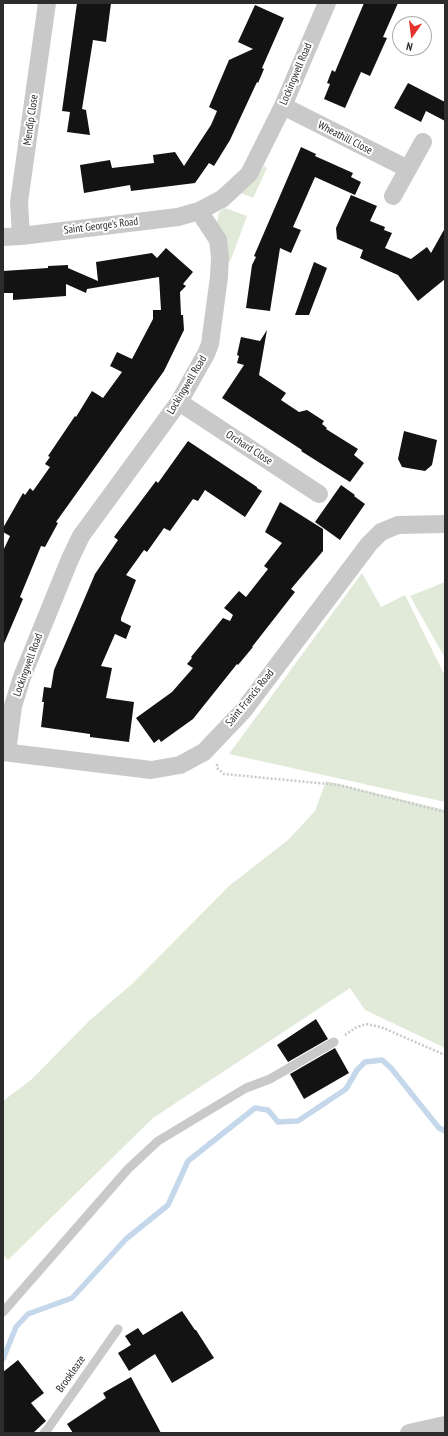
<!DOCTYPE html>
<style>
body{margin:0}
#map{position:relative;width:448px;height:1436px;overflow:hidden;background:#fff;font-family:"PT Sans Narrow",sans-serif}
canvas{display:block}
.frame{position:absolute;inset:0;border:4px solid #2c2c2c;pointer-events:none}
.north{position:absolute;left:392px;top:16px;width:40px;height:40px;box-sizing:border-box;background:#fff;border:1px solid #ababab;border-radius:50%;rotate:194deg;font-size:11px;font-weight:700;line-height:16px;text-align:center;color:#2c2c2c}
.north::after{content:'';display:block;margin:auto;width:14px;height:18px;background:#e5322c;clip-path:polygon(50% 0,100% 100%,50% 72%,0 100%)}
</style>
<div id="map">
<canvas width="448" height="1436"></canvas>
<div class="frame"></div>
<div class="north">N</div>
</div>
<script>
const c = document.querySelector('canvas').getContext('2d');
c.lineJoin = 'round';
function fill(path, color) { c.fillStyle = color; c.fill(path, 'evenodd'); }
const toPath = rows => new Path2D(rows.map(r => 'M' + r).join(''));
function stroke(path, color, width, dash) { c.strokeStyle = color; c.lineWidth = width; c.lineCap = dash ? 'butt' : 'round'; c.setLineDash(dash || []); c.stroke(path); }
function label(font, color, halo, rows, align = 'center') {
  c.font = font + ' "PT Sans Narrow",sans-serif'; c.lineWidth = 4; c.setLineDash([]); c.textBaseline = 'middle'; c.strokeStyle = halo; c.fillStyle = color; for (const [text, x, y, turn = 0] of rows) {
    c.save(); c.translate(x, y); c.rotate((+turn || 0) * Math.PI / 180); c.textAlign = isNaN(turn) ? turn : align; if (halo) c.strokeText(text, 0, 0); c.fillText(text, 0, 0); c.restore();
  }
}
const green = toPath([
 [264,166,267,168,253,198,241,193,256,177],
 [225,208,247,216,230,262,226,261,217,223,219,212],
 [362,573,381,607,405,595,445,676,445,802,229,754],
 [445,582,445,658,410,596],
 [326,781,445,810,445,1048,365,1010,350,988,153,1118,8,1260,3,1255,3,1101,32,1079,89,1021,133,983,229,886,288,840,315,811]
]);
const stream = toPath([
 [3,1359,16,1327,28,1314,72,1298,126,1239,168,1205,188,1161,255,1108,268,1110,278,1122,298,1121,346,1089,357,1070,365,1062,382,1060,391,1068,439,1128,445,1131]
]);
const building = toPath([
 [77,3,111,3,106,42,93,40,82,109,86,110,90,135,67,132,70,112,62,111],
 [364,3,398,3,383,37,387,38,370,76,361,72,345,108,324,99,330,84,327,83,332,70,335,72],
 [255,5,284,18,262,68,264,69,258,83,257,82,230,140,214,166,209,163,195,183,131,191,130,185,84,193,80,165,110,160,112,168,154,163,153,155,175,152,184,166,211,125,217,111,209,107,229,60,253,49,238,42],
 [408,83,445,102,445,121,426,111,421,122,394,108],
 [301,147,316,154,315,156,353,173,351,177,361,182,355,195,315,177,293,227,301,230,291,253,280,248,270,311,246,308,252,265,256,257,254,256],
 [351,195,377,206,370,221,385,227,384,230,392,233,385,248,411,259,427,247,431,253,445,228,445,279,418,301,398,275,360,258,363,250,337,239,336,228],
 [166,248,193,272,183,284,186,286,180,292,181,315,183,315,184,330,164,371,56,522,58,523,45,547,41,546,20,597,23,599,3,646,3,551,10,536,3,532,3,528,23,493,25,495,30,488,33,491,50,467,45,464,50,457,48,456,75,416,76,417,92,391,103,398,122,372,110,366,117,352,132,359,153,319,153,310,161,310,159,277,87,289,86,293,66,284,66,296,13,300,13,293,3,293,3,271,48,268,48,266,68,265,68,268,98,281,96,262,152,253,157,258],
 [314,262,327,268,309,315,295,315],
 [267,330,259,375,286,393,281,400,299,412,307,410,324,421,322,424,327,428,326,429,358,449,354,455,364,463,350,482,301,451,302,450,222,398,244,365,237,363,239,356,237,355,241,337,260,341],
 [404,431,437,440,432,465,425,471,402,467,398,459],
 [188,441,257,487,257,488,262,491,245,517,205,490,198,501,193,499,170,531,164,528,147,552,144,550,126,575,136,580,121,618,121,621,131,626,126,639,115,634,101,666,112,668,106,698,134,702,129,742,90,737,90,734,41,727,44,702,42,702,44,687,51,688,54,670,95,574,118,540,114,537,156,481,158,483],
 [341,485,355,495,354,496,365,504,340,540,315,522],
 [280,502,323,529,323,551,291,589,295,592,252,647,253,647,238,665,237,664,193,719,161,742,159,739,154,743,136,718,172,692,193,668,187,664,192,658,191,657,223,618,230,621,233,615,224,608,239,591,246,597,268,569,264,566,282,543,265,532],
 [316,1019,328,1039,288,1062,277,1045],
 [335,1048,349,1073,304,1099,290,1074],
 [182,1311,195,1330,196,1330,214,1358,172,1383,155,1354,129,1371,118,1353,131,1345,125,1336,138,1328,143,1335],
 [18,1360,44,1393,31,1403,46,1421,33,1433,3,1433,3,1372],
 [131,1377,161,1433,73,1433,67,1424,106,1398,103,1393]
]);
const path = toPath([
 [217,764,217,768,224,774,339,785,445,812],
 [345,1035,355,1028,366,1024,381,1027,445,1055]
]);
const lane = toPath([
 [3,1312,128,1169,158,1141,246,1088,270,1079,334,1042],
 [44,1433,47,1430,118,1329]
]);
const street = toPath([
 [283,106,408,169],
 [393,196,423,142],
 [21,236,19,202,47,3],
 [3,237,21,236,178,217,199,211,222,199,249,174,283,106,327,3],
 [179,402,319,494],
 [3,752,151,770,180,765,204,752,243,711,369,544,381,532,398,525,445,524],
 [7,752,13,706,22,677,70,559,81,536,179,402,206,354,210,344,219,277,220,257,218,240,199,211],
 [409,1433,445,1425]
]);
const streetNames = [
 ["Lockingwell Road",296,74,-67],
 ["Mendip Close",31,120,-82],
 ["Wheathill Close",345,138,27],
 ["Saint George's Road",101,226,-7],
 ["Lockingwell Road",187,385,-59],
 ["Orchard Close",249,448,33],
 ["Lockingwell Road",28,665,-70],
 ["Saint Francis Road",250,698,-51],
 ["Brookleaze",71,1374,-55]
];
fill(green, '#e1ead9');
stroke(stream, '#c5d8eb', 5.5);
fill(building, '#131313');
stroke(path, '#c9c9c9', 2.5, [2, 2]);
stroke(lane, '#c9c9c9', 9);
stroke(street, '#c9c9c9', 18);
label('11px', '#2c2c2c', '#fff', streetNames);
</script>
